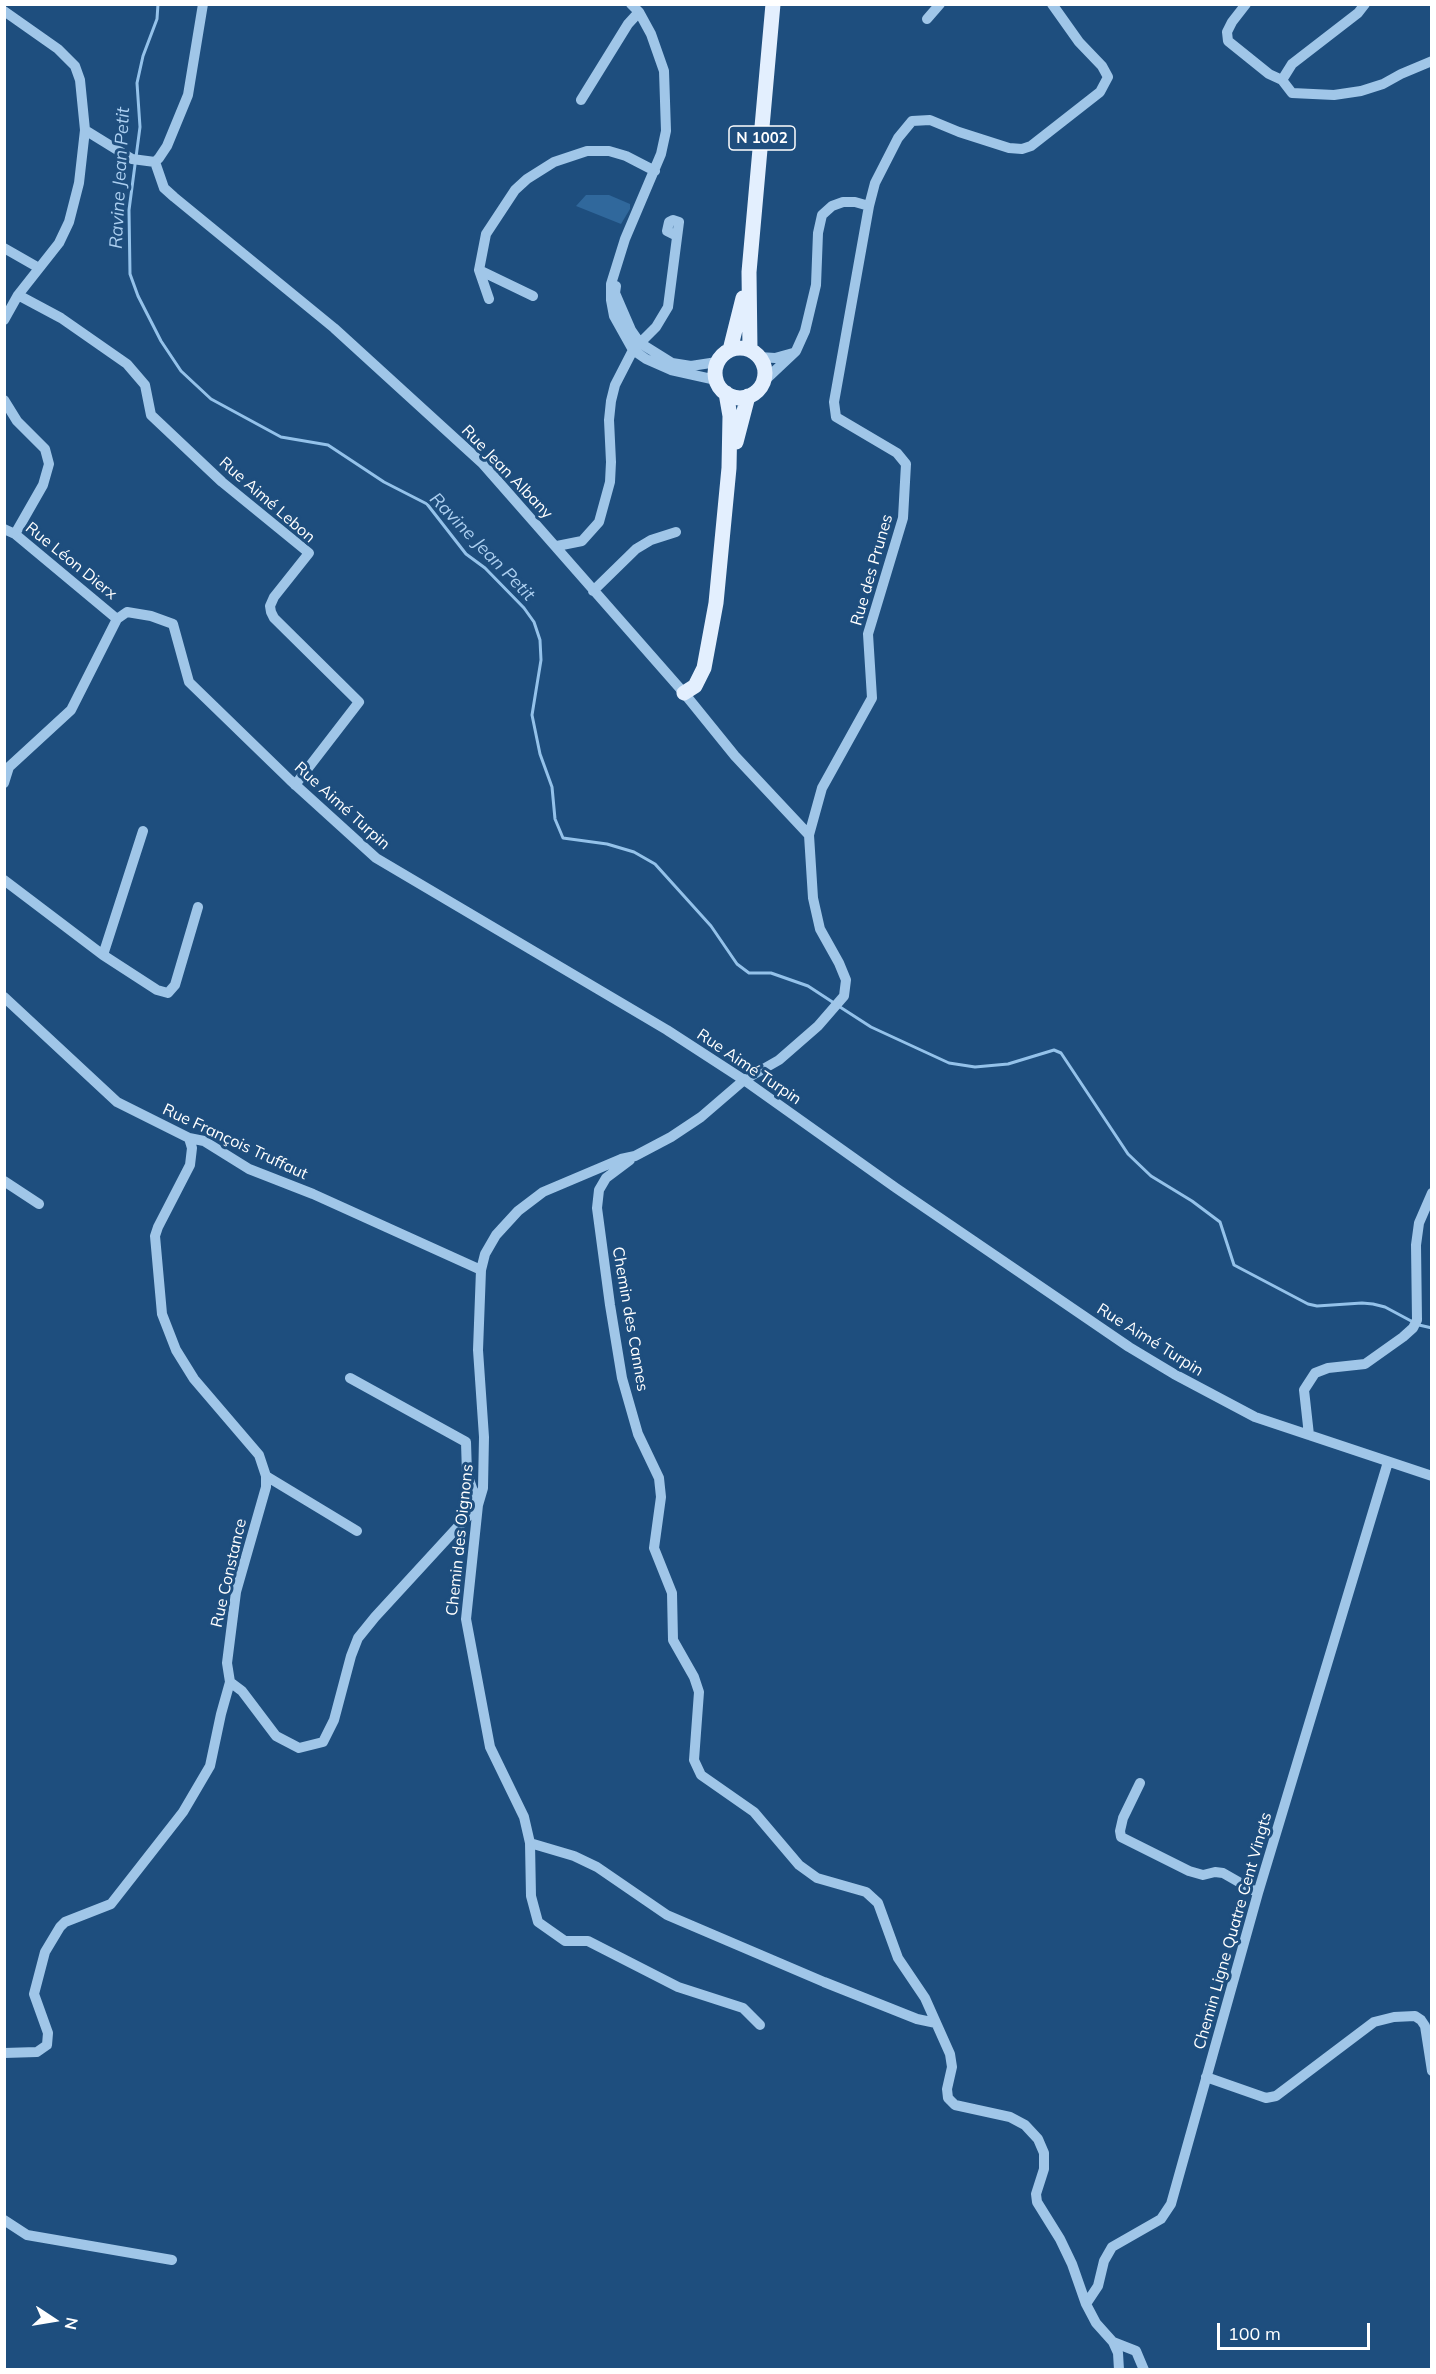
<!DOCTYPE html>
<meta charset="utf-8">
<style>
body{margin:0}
#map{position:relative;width:1436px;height:2374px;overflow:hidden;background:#1e4e7e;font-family:Mulish,sans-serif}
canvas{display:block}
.frame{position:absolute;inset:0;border:6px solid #fff;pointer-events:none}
.north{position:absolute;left:24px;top:2290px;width:60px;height:60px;-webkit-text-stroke:4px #1e4e7e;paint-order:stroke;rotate:102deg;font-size:16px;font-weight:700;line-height:24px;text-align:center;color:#fff}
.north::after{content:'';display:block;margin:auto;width:21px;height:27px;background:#fff;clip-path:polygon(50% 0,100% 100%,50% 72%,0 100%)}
.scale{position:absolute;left:1217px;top:2323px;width:153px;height:27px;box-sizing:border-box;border:3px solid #fff;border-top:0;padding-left:8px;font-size:18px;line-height:21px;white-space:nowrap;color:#fff;-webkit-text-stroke:4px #1e4e7e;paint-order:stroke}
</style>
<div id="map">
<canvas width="1436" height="2374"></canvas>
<div class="frame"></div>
<div class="north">N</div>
<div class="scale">100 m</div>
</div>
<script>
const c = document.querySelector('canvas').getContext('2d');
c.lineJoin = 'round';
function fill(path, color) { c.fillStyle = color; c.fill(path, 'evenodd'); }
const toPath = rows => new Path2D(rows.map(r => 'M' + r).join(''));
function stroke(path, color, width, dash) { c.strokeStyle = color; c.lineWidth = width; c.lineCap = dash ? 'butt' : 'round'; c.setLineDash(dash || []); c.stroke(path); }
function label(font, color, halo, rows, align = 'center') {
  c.font = font + ' Mulish,sans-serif'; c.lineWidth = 6; c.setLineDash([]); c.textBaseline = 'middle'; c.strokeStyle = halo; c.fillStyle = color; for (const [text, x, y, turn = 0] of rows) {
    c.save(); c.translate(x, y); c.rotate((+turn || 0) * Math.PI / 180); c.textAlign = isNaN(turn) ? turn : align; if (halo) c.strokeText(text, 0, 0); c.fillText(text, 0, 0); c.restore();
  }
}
const green = toPath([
 [586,195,609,195,630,204,630,209,621,224,576,206]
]);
const stream = toPath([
 [158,4,157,19,143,56,137,83,140,127,129,210,130,274,138,296,161,341,181,371,211,399,281,437,328,445,384,482,427,504,466,554,485,568,524,608,534,622,540,640,541,660,532,715,540,754,552,787,555,819,563,838,607,844,634,852,655,864,711,926,737,964,749,973,771,973,808,986,834,1003],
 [840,1007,871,1027,949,1063,975,1067,1008,1064,1054,1050,1061,1053,1128,1154,1151,1176,1192,1201,1220,1222,1234,1265,1308,1304,1317,1306,1362,1303,1373,1304,1385,1307,1413,1322],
 [1419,1325,1432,1328]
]);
const minor = toPath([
 [631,4,639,12,651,34,664,71,666,131,661,154,625,239,611,284,611,300,614,316,633,350,646,359,671,370,716,380],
 [1246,4,1232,22,1227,32,1228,41,1269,74,1282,80],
 [4,11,58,49,75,66,80,80,85,130,79,183,69,222,59,243,18,295,4,320],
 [927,19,940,4],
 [1282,80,1292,93,1334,95,1361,91,1383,84,1401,74,1432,61],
 [1282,80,1292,64,1358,13,1365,4],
 [581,100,628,24,639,12],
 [85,130,132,159,155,162,159,158,167,146,188,95,203,4],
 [155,162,164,188,174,197,334,328,482,463,684,693,735,756,809,835],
 [4,248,39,268],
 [479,270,489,299],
 [616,286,615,293,621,307,631,330,640,343,672,363,691,366,717,362],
 [18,295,61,318,127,364,145,385,151,415,222,482,309,553,274,597,270,606,271,612,274,618,359,702,295,785],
 [533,296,479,270,486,234,515,190,527,179,554,162,587,151,609,151,626,156,655,171],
 [759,357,775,358,793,353],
 [762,383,796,351,805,331,816,285,818,233,822,215,832,206,843,202,855,202,869,206],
 [4,400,17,421,45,449,49,464,43,485,15,534],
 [4,529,15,534,117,619],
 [557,546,582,541,599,522,610,482,611,462,609,420,611,401,615,385,633,350,656,327,668,307,679,222,673,220,669,222,667,231,677,236],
 [593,591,636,549,651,540,676,532],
 [4,783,9,767,71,710,117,619,127,612,151,616,173,624,189,682,290,780,376,858,667,1030,744,1080,896,1188,1129,1347,1174,1374,1255,1417,1432,1476],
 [4,880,103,955,157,990,168,993,175,985,198,907],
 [103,955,143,831],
 [4,997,117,1102,189,1138,204,1141,249,1169,313,1194,481,1270],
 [630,1160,606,1178,599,1190,597,1208,610,1305,622,1378,638,1434,659,1478,661,1497,654,1548,672,1593,673,1640,694,1677,699,1692,694,1760,701,1775,754,1812,799,1865,817,1878,866,1892,878,1903,898,1958,925,1998,950,2054,952,2067,947,2089,948,2098,955,2105,1010,2117,1025,2125,1038,2139,1044,2153,1044,2169,1036,2194,1037,2202,1060,2239,1072,2264,1086,2304],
 [4,1181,39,1204],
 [350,1378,466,1442,467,1474,478,1505],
 [1309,1435,1304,1390,1315,1373,1328,1368,1365,1364,1403,1337,1413,1328,1417,1320,1416,1245,1419,1223,1432,1193],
 [266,1476,357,1531],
 [230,1682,242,1691,276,1736,299,1748,323,1742,334,1720,351,1656,358,1638,375,1617,478,1505],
 [1140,1783,1123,1818,1120,1831,1121,1837,1189,1871,1203,1875,1215,1872,1223,1873,1258,1893],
 [530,1843,574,1856,597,1867,667,1915,824,1982,917,2019,936,2023],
 [760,2025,743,2008,678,1987,588,1941,565,1941,538,1922,531,1896,530,1843,524,1817,490,1747,466,1619,478,1505,483,1488,484,1437,478,1350,481,1270,485,1254,496,1235,518,1211,543,1192,621,1159,635,1156,671,1137,701,1117,744,1080,779,1060,818,1026,844,996,846,980,839,963,820,929,813,898,809,835,822,788,872,698,868,634,903,518,906,464,897,453,836,417,834,402,869,206,875,183,898,138,912,121,930,120,959,132,1009,148,1022,149,1031,146,1100,92,1108,77,1102,66,1079,42,1052,4],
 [4,2053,37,2052,47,2045,48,2033,34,1994,45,1952,60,1927,65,1922,111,1904,183,1812,210,1766,221,1714,230,1682,227,1663,236,1592,266,1487,266,1476,259,1455,194,1379,176,1350,162,1314,155,1236,158,1227,190,1165,192,1148,189,1138],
 [1206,2077,1266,2098,1276,2096,1374,2022,1394,2017,1415,2016,1421,2020,1425,2026,1432,2071],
 [4,2220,27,2235,172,2260],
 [1113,2342,1136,2351,1144,2370],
 [1119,2370,1118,2353,1113,2342,1096,2323,1086,2304,1098,2286,1104,2261,1112,2247,1161,2219,1171,2204,1258,1893,1388,1462]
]);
const major = toPath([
 '715 373a25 25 0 1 1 50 0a25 25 0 1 1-50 0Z',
 [730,350,743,298],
 [750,350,749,272,773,4],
 [736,442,748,396],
 [684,693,695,686,704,668,716,603,729,468,730,416,726,393]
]);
const shields = [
 [762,138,66]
];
const shieldNames = [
 ["N 1002",762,138]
];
const streetNames = [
 ["Rue Jean Albany",507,472,46],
 ["Rue Aimé Lebon",267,500,41],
 ["Rue Léon Dierx",71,561,39],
 ["Rue des Prunes",872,570,-74],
 ["Rue Aimé Turpin",342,806,42],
 ["Rue Aimé Turpin",749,1067,34],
 ["Rue François Truffaut",235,1142,25],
 ["Chemin des Cannes",630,1319,80],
 ["Rue Aimé Turpin",1150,1340,32],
 ["Chemin des Oignons",460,1540,-84],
 ["Rue Constance",229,1573,-77],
 ["Chemin Ligne Quatre Cent Vingts",1233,1931,-74]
];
const waterNames = [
 ["Ravine Jean Petit",120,178,-87],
 ["Ravine Jean Petit",482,547,46]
];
fill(green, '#30689c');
stroke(stream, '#94c2ea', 3);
stroke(minor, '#a0c6e8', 10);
stroke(major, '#e3effe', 15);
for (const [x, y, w] of shields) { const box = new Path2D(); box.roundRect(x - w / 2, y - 12, w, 24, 4.5); c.fillStyle = '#1e4e7e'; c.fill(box); stroke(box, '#fff', 1.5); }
label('bold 15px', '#fff', null, shieldNames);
label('16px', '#fff', '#1e4e7e', streetNames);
label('italic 18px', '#accff0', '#1e4e7e', waterNames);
</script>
